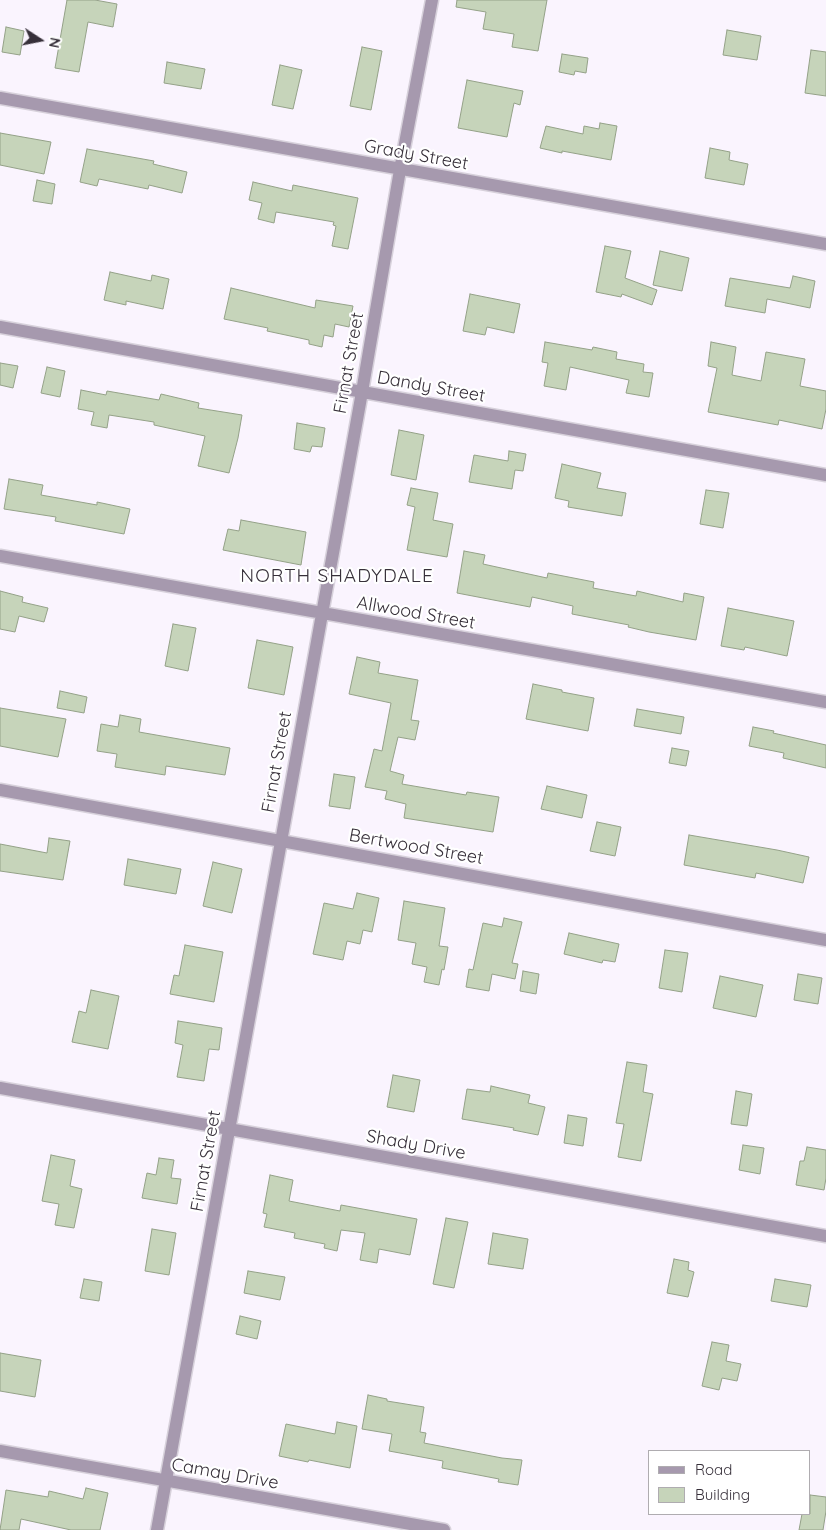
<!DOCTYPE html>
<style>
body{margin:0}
#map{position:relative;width:826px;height:1530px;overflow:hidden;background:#faf4fe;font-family:Quicksand,sans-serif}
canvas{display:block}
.legend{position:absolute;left:648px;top:1450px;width:162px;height:65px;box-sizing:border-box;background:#fff;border:1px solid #afacb0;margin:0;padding:6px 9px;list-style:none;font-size:15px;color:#37303a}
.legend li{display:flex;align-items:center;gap:10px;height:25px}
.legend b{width:25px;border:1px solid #afacb0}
.north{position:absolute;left:15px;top:15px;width:50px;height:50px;-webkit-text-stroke:4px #fff;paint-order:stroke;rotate:101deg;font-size:14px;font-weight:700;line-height:20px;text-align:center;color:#37303a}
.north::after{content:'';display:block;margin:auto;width:18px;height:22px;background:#37303a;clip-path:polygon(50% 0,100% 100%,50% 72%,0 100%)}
</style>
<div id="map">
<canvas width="826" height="1530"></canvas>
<ul class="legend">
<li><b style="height:6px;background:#a699ae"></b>Road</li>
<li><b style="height:14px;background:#c6d4ba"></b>Building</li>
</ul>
<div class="north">N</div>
</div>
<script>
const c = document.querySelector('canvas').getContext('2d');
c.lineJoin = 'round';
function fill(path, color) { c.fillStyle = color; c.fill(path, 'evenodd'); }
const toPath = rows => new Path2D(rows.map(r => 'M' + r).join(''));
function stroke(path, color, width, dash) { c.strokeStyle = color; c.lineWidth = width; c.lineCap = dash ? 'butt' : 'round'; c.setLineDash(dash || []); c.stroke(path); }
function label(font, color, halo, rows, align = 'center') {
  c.font = font + ' Quicksand,sans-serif'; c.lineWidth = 4.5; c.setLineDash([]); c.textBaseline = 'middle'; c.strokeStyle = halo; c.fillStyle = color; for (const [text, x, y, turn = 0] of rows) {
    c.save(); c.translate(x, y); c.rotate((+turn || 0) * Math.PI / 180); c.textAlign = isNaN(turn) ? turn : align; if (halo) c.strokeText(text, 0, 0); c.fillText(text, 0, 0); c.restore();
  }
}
const building = toPath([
 [67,0,95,0,117,4,113,27,88,22,79,72,55,68,67,0],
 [457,0,547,0,538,51,512,47,514,34,483,29,486,12,456,7,457,0],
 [6,27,24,31,20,55,2,52,6,27],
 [727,30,761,36,757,60,723,55,727,30],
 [362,47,382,51,371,110,350,106,362,47],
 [811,50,826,52,826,96,805,93,811,50],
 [562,54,588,58,586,73,575,71,574,75,559,72,562,54],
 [167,62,205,69,201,89,164,83,167,62],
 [280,65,302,70,293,109,272,105,280,65],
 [467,80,523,91,520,105,514,103,507,137,458,128,467,80],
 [600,123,617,126,611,160,562,151,562,153,540,148,546,126,583,134,584,126,599,129,600,123],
 [0,133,51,142,44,174,0,165,0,133],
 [710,148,730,152,729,160,748,164,744,185,705,178,710,148],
 [87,149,154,161,153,164,187,172,182,193,149,185,148,189,99,179,97,186,80,182,87,149],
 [37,180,55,184,52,204,33,201,37,180],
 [253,182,292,191,293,185,358,198,348,249,332,246,336,226,333,225,334,222,276,212,274,223,258,219,262,203,249,200,253,182],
 [605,246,631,251,625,278,657,290,652,305,622,294,621,297,596,292,605,246],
 [660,251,689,258,682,291,653,285,660,251],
 [110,272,151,281,152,275,169,279,163,309,126,301,126,305,104,300,110,272],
 [793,276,815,281,810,308,767,299,765,313,725,306,730,278,790,288,793,276],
 [231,288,315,308,316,300,353,306,349,327,335,324,333,337,324,335,322,347,309,344,309,340,267,331,268,328,224,319,231,288],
 [470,294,520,304,514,333,487,327,485,335,463,331,470,294],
 [545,342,592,350,593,347,617,352,616,359,644,364,643,372,653,373,649,397,626,393,629,380,570,367,566,390,544,386,548,363,542,362,545,342],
 [711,342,736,347,732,375,761,381,766,352,805,359,800,386,826,391,826,409,822,429,779,420,778,425,708,412,717,368,708,366,711,342],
 [0,363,18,366,13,388,0,385,0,363],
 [47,367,65,371,60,397,41,393,47,367],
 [81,390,106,395,107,391,159,400,161,394,199,403,198,408,242,415,238,438,229,473,198,466,205,436,154,425,154,422,109,415,107,428,91,425,94,412,78,409,81,390],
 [297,423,325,428,322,447,312,446,310,452,294,449,297,423],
 [399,430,424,435,416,480,391,475,399,430],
 [509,451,526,454,523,471,515,470,512,489,469,482,474,455,508,461,509,451],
 [562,464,601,473,597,488,626,493,622,516,568,507,569,501,555,498,562,464],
 [9,479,43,485,41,495,97,505,97,502,130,509,124,534,55,521,56,517,4,509,9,479],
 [411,488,438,493,433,520,453,524,447,557,407,550,415,507,407,505,411,488],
 [706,490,729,493,723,528,700,524,706,490],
 [241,520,306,532,301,565,223,550,228,529,239,531,241,520],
 [464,551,485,555,483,564,547,578,548,573,594,582,593,588,636,596,637,591,683,602,684,593,704,597,696,640,649,632,628,627,629,625,572,614,573,606,532,597,530,607,457,593,464,551],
 [0,591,23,597,22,602,48,608,44,622,19,616,15,632,0,629,0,591],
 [728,608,794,621,787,656,745,647,744,650,721,646,728,608],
 [173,624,196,628,188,671,165,666,173,624],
 [257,640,293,647,284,695,248,688,257,640],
 [357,657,380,662,378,673,418,680,411,720,419,721,415,740,398,737,390,771,404,775,402,784,466,795,467,792,499,797,493,832,404,818,406,804,385,799,387,791,365,787,374,749,382,751,391,703,349,694,357,657],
 [533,684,562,690,562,692,594,698,588,731,526,719,533,684],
 [60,691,87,697,84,713,57,708,60,691],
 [0,708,66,719,58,757,0,746,0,708],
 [637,709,684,717,681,734,634,726,637,709],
 [120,715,141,719,139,732,230,748,225,775,166,766,165,775,115,767,117,754,97,751,101,724,118,727,120,715],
 [753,727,774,731,773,733,826,745,826,768,783,758,784,753,749,746,753,727],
 [672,748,689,751,686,766,669,763,672,748],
 [334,774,355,777,350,809,329,806,334,774],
 [547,786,587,795,582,818,541,809,547,786],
 [597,822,621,827,615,856,590,851,597,822],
 [689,835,777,850,809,857,803,883,756,873,755,878,684,865,689,835],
 [49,838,70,841,63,880,0,871,0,844,47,853,49,838],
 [128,859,181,869,176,894,124,885,128,859],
 [213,862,242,869,232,913,203,906,213,862],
 [357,893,379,898,372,932,363,930,360,944,347,941,343,960,313,954,324,903,353,909,357,893],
 [404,901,445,908,439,946,448,947,444,970,442,969,439,985,424,982,427,967,412,964,416,943,398,940,404,901],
 [504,918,522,922,512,963,518,964,515,979,492,974,489,991,466,987,469,969,473,970,483,923,502,927,504,918],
 [569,933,619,944,615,962,603,960,602,963,564,954,569,933],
 [185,945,223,952,214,1002,170,994,174,975,179,976,185,945],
 [665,950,688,953,682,992,659,988,665,950],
 [523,971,539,974,536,994,520,991,523,971],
 [798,974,822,978,818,1004,794,1000,798,974],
 [720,976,763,985,756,1017,713,1008,720,976],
 [91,990,119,996,108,1049,72,1042,79,1011,86,1013,91,990],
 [178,1021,222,1028,219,1050,209,1049,204,1081,177,1077,183,1045,175,1043,178,1021],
 [627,1062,647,1065,643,1092,653,1094,641,1161,618,1157,624,1124,616,1123,627,1062],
 [393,1075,420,1080,414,1112,387,1107,393,1075],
 [491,1086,530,1095,528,1103,545,1107,538,1135,513,1130,514,1128,462,1119,467,1089,490,1092,491,1086],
 [736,1091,752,1094,747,1126,731,1124,736,1091],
 [568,1115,587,1118,583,1146,564,1143,568,1115],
 [743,1145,764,1148,760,1174,739,1170,743,1145],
 [807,1147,826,1150,826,1178,824,1190,796,1185,800,1161,804,1161,807,1147],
 [51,1155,75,1160,70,1186,82,1189,74,1228,55,1225,59,1204,42,1201,51,1155],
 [159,1158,174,1160,171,1178,181,1179,177,1204,142,1198,147,1173,156,1175,159,1158],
 [270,1175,293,1180,289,1201,340,1211,341,1205,417,1219,410,1255,379,1249,377,1263,360,1260,365,1233,341,1230,337,1251,324,1248,325,1244,294,1238,295,1233,264,1227,267,1214,263,1213,270,1175],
 [446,1218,468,1222,454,1288,433,1284,446,1218],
 [152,1229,176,1233,169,1275,145,1271,152,1229],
 [493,1233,528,1239,523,1269,488,1264,493,1233],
 [674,1259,689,1262,688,1270,694,1272,688,1297,667,1293,674,1259],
 [248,1271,285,1277,280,1300,244,1293,248,1271],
 [84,1279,102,1282,99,1301,80,1298,84,1279],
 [775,1279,811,1285,807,1307,771,1301,775,1279],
 [240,1316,261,1321,257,1339,236,1334,240,1316],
 [712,1342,729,1345,726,1361,741,1364,737,1381,722,1378,719,1390,702,1386,712,1342],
 [0,1353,41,1360,35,1397,0,1391,0,1353],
 [368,1395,387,1399,387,1401,424,1407,420,1432,426,1433,424,1443,502,1458,522,1460,518,1485,498,1482,499,1479,442,1468,443,1461,389,1451,392,1434,362,1429,368,1395],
 [337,1422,357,1426,350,1468,309,1460,308,1462,279,1456,286,1424,335,1434,337,1422],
 [86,1488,108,1493,100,1530,71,1530,21,1519,19,1530,0,1530,6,1490,48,1497,49,1491,83,1499,86,1488],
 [810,1495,826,1497,826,1511,823,1530,799,1530,802,1514,810,1514,810,1495]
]);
const minor = toPath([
 [0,98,826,244],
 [0,327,826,475],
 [0,556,826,702],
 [0,790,826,940],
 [0,1088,826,1236],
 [0,1451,444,1530],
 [157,1530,362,392,400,170,432,0]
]);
const streetNames = [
 ["Grady Street",416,155,10],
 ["Firnat Street",349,363,-80],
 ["Dandy Street",431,387,10],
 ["Allwood Street",416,613,10],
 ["Firnat Street",277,762,-80],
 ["Bertwood Street",416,847,10],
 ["Shady Drive",416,1145,10],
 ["Firnat Street",206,1161,-80],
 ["Camay Drive",225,1474,10]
];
const neighbourhoodNames = [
 ["NORTH SHADYDALE",337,576]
];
fill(building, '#c6d4ba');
stroke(building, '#94a188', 1);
stroke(minor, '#d7d1db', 15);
stroke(minor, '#a699ae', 12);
label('18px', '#37303a', '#fff', streetNames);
c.letterSpacing = '1px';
label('19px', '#37303a', '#fff', neighbourhoodNames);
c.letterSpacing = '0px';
</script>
